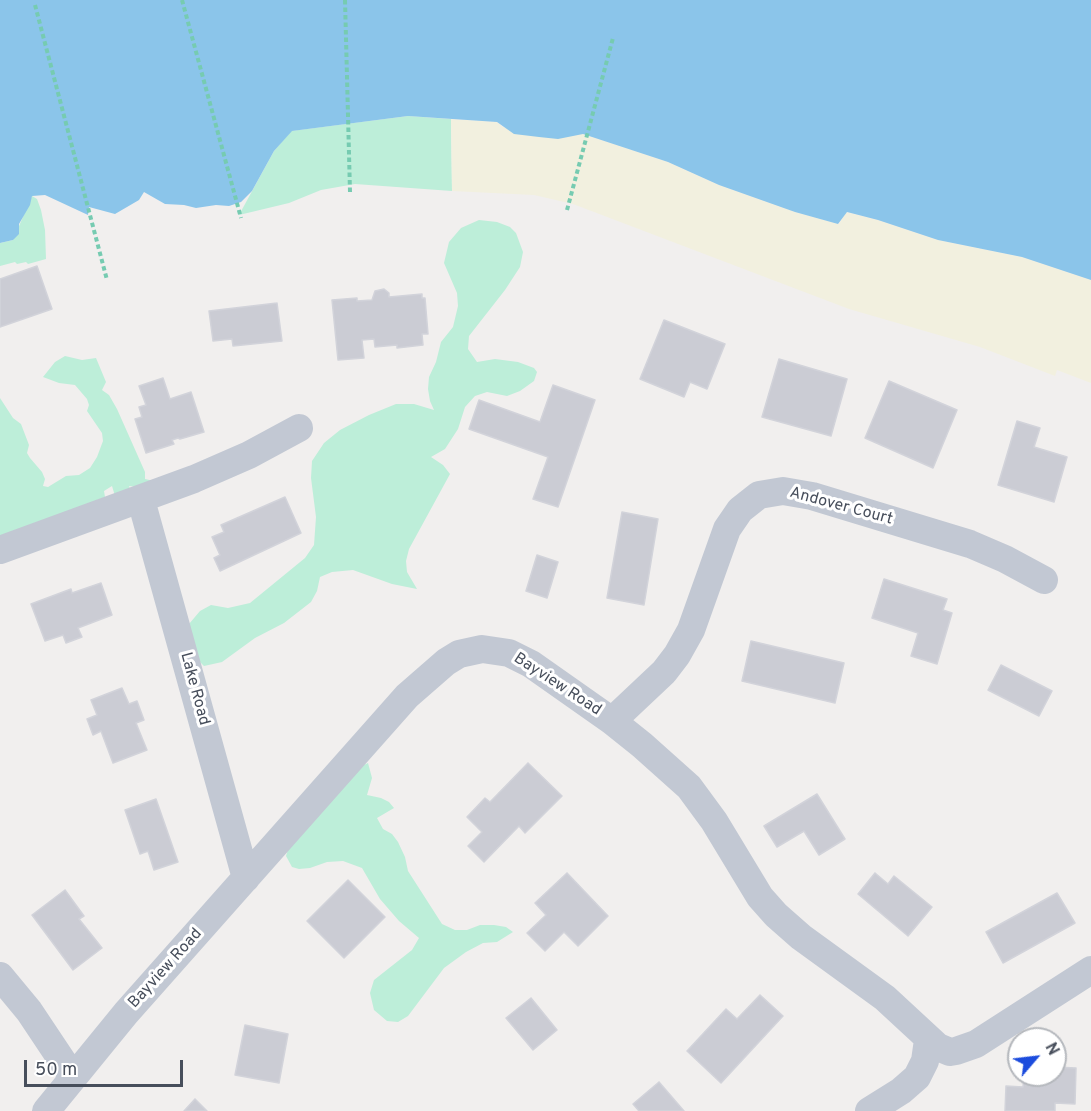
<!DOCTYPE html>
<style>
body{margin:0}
#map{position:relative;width:1091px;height:1111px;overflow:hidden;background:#f1efee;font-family:Overpass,sans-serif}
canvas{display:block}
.north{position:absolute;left:1007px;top:1027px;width:60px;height:60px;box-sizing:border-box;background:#fff;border:2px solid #b5b8bd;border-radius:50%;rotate:62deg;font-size:16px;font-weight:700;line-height:24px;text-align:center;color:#474e5b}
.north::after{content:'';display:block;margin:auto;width:21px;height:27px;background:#1c4cdd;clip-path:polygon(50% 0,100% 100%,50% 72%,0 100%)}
.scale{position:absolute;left:24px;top:1060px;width:159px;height:27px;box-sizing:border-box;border:3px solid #474e5b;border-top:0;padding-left:8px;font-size:18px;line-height:21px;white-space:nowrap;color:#474e5b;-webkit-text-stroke:4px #fff;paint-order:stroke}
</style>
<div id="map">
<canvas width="1091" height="1111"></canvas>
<div class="north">N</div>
<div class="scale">50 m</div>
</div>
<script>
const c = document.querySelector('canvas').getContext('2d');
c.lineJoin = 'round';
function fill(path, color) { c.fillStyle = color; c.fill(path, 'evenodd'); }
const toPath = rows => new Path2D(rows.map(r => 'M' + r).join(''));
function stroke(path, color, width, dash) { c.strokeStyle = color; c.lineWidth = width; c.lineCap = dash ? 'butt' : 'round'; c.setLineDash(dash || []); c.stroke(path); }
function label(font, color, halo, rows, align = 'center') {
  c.font = font + ' Overpass,sans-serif'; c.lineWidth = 6; c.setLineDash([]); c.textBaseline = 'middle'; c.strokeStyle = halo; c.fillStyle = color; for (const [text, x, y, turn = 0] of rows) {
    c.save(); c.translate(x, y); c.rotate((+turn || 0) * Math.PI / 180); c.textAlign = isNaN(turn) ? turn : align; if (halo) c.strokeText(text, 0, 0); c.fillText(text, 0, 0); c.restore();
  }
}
const green = toPath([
 [408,116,451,119,452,191,355,184,321,190,289,203,239,215,274,151,291,131],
 [32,196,37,199,41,210,45,230,46,259,28,264,26,262,17,264,15,262,0,266,0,243,13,240],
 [479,220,497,222,510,227,516,233,523,252,520,267,505,290,469,336,468,349,477,362,495,359,518,362,534,368,537,372,534,381,520,391,507,396,487,392,475,396,465,407,458,429,445,449,431,457,443,465,450,474,409,549,406,561,407,572,417,589,392,584,353,570,332,572,320,577,317,591,311,602,284,623,255,638,222,662,204,666,197,659,189,624,200,611,211,605,228,608,250,603,305,558,314,545,316,517,311,478,312,461,324,443,340,430,369,415,396,404,414,404,434,410,430,401,428,389,429,377,436,362,441,342,453,327,458,306,457,293,444,263,449,242,461,228],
 [65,356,82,360,96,358,106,382,102,390,109,395,117,409,145,472,145,479,154,481,137,487,129,486,130,489,115,496,112,486,104,491,105,497,0,537,0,398,13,418,21,424,29,445,27,453,30,458,42,472,45,479,43,486,48,487,66,476,79,475,90,468,97,457,103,441,102,433,87,411,89,405,87,399,75,385,59,383,43,377,55,362],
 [368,763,372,778,367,795,381,798,389,802,394,808,377,818,383,829,392,834,398,842,405,857,408,871,442,924,455,930,467,930,480,925,494,925,506,927,513,932,497,942,483,943,466,952,444,968,408,1016,398,1022,387,1021,374,1010,370,993,374,980,412,950,419,938,399,921,380,899,362,868,343,861,327,862,310,868,299,869,292,867,286,856,290,843,358,768]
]);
const sand = toPath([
 [451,119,497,122,503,127,583,134,668,162,719,185,795,212,839,224,846,212,878,220,938,240,1022,257,1091,280,1091,383,1057,370,1055,376,980,347,849,309,573,204,534,195,452,191]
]);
const water = toPath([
 [0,0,1091,0,1091,280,1022,257,938,240,878,220,847,212,838,224,795,212,719,185,668,162,583,134,558,139,539,137,514,134,497,122,408,116,292,131,274,151,252,191,241,202,229,206,216,205,196,208,184,205,165,204,144,192,139,200,115,214,89,207,88,215,45,195,32,196,30,205,19,224,19,234,13,240,0,243]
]);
const building = toPath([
 [37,266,52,309,0,327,0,279,37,266],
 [384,289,389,293,389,297,422,294,422,298,425,298,428,334,422,334,423,345,397,348,397,345,375,347,374,339,362,340,364,358,338,360,332,300,357,298,357,301,372,300,375,291,384,289],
 [277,303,282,341,233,346,232,339,213,341,209,311,277,303],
 [664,320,725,344,707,389,690,382,684,397,640,379,664,320],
 [779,359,847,379,831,436,762,417,779,359],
 [163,378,170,399,191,392,204,432,180,439,178,438,172,440,174,444,146,453,135,419,142,417,139,407,146,405,139,386,163,378],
 [889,381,957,410,933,468,865,438,889,381],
 [553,385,595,400,558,507,533,499,548,457,469,429,479,400,540,422,553,385],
 [1017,421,1040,428,1034,447,1067,457,1054,502,998,485,1017,421],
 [285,497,301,533,220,571,214,558,220,555,212,537,224,532,221,525,285,497],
 [622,512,658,519,644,605,607,598,622,512],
 [537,555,558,562,547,598,526,591,537,555],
 [884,579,947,599,943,610,952,613,937,664,911,656,918,633,872,618,884,579],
 [101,583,112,615,78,628,82,637,66,643,63,635,45,641,31,604,71,589,72,593,101,583],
 [751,641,844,663,835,703,742,681,751,641],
 [1001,665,1052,691,1039,716,988,690,1001,665],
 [122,688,129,704,137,701,144,720,136,723,147,750,113,763,101,731,93,735,87,719,97,715,91,700,122,688],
 [528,763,562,796,525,833,519,826,484,862,468,846,482,832,467,817,485,798,490,802,528,763],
 [817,794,845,839,819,855,804,831,777,847,764,826,817,794],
 [156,799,178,862,154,870,148,851,140,854,125,810,156,799],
 [567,873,608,916,578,946,564,932,545,951,527,933,546,915,535,903,567,873],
 [875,873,888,884,894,876,932,907,908,936,858,894,875,873],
 [348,880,385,917,344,958,307,921,348,880],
 [65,890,84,916,79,919,102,948,73,970,32,915,65,890],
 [1057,893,1075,923,1003,963,986,932,1057,893],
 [760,995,783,1016,721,1083,687,1051,726,1009,737,1019,760,995],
 [531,998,557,1030,533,1050,506,1018,531,998],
 [245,1025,288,1034,279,1083,235,1075,245,1025],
 [1055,1067,1076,1068,1075,1104,1055,1103,1055,1111,1005,1111,1006,1086,1023,1087,1024,1075,1055,1075,1055,1067],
 [659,1082,684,1111,639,1111,633,1104,659,1082],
 [195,1099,207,1111,184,1111,195,1099]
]);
const path = toPath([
 [182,0,241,218],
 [345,0,350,192],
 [35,5,107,280],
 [567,210,613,38]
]);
const minor = toPath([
 [141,500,246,878],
 [0,550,194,479,249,455,299,428],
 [612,721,664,672,677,655,691,630,727,529,740,510,759,495,783,491,812,496,970,544,1005,559,1044,580],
 [0,976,29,1011,73,1077],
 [46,1111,126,1013,407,696,446,662,459,654,482,649,509,653,531,664,612,721,642,745,689,787,714,821,760,897,776,915,801,937,885,998,938,1047,950,1052,956,1051,976,1044,1091,970],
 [869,1111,901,1091,917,1077,925,1061,928,1040]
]);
const streetNames = [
 ["Andover Court",841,507,15],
 ["Bayview Road",557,685,33],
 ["Lake Road",194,689,75],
 ["Bayview Road",166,969,-48]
];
fill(green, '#bdeed9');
fill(sand, '#f2f0df');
fill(water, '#8bc5ea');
fill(building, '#cbccd4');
stroke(building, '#d2d3da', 1.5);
stroke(path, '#76cbb1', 4, [4.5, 3]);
stroke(minor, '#c2c8d3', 28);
label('16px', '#474e5b', '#fff', streetNames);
</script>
